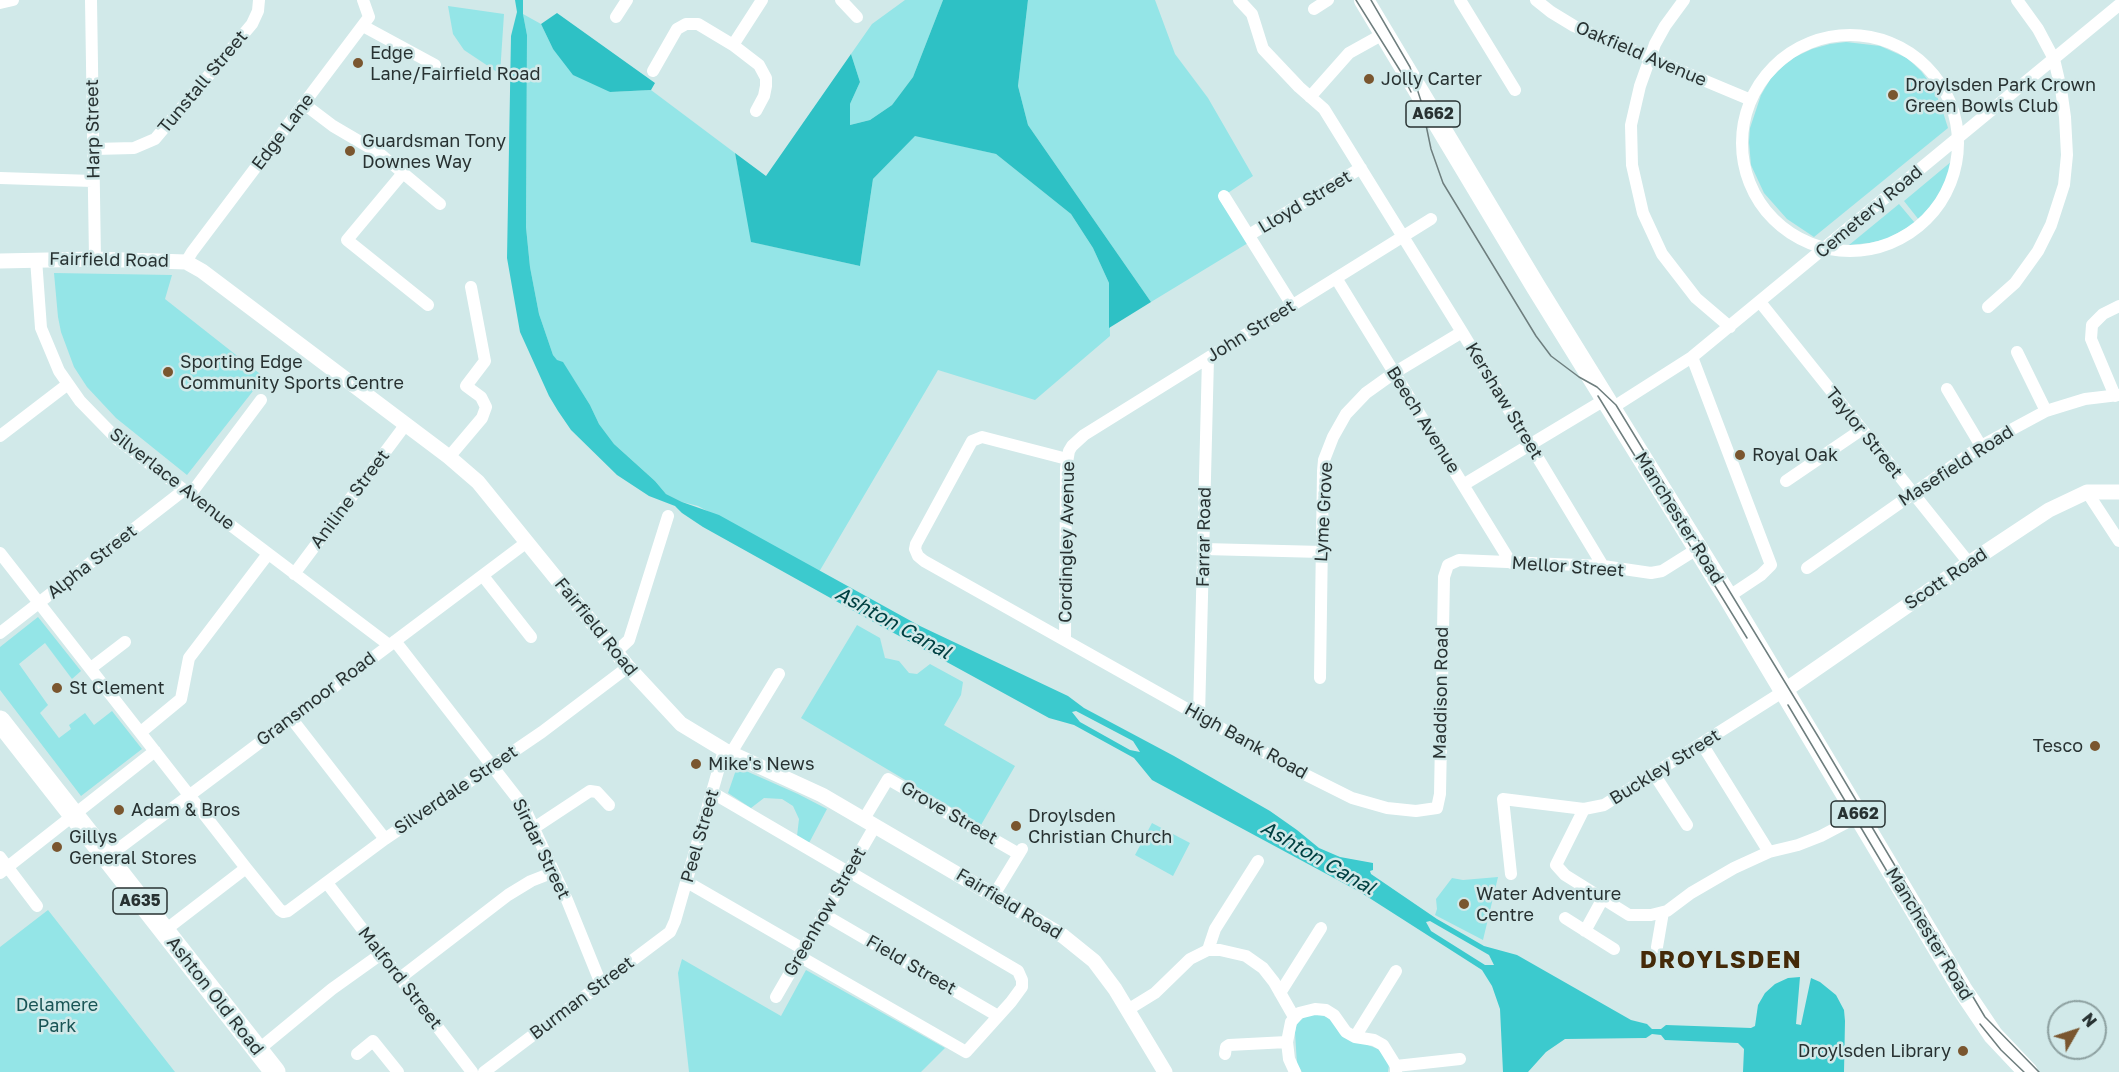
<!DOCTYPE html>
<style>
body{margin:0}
#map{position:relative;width:2119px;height:1072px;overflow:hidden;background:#d1e9e9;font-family:"Golos Text",sans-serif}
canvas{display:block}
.north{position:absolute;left:2047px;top:1000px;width:60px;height:60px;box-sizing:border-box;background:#d1e9e9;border:2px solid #8da0a0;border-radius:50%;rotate:51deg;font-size:16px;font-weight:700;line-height:24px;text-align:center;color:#283232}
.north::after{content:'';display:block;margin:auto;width:21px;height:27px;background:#7a562f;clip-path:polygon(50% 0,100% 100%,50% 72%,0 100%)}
</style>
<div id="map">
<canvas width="2119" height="1072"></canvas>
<div class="north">N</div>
</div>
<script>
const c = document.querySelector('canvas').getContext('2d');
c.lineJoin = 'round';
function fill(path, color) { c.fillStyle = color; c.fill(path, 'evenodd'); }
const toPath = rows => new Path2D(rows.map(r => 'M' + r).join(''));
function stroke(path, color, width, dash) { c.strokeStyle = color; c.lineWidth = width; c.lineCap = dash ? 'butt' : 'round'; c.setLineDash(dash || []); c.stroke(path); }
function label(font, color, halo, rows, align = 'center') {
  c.font = font + ' "Golos Text",sans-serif'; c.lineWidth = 5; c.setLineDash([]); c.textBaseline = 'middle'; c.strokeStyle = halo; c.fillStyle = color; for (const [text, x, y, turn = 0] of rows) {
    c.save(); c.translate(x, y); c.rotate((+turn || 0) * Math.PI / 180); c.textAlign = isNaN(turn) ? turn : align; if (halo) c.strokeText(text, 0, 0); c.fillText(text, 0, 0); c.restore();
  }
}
const green = toPath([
 [905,0,943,0,913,77,892,105,870,120,850,125,850,104,860,82,851,54,872,24],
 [1028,0,1155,0,1175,54,1208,98,1253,176,1219,199,1248,243,1151,302,1028,125,1018,86],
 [448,6,504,14,500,74,464,50,453,34],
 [523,14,541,24,553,49,610,92,651,90,735,153,752,242,860,266,873,179,915,135,996,154,1071,214,1093,248,1109,283,1110,336,1035,400,938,370,819,572,698,506,682,502,666,494,655,481,614,444,599,424,590,405,563,363,557,361,553,355,539,314,530,267,526,227,527,35],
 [1846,42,1880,46,1907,58,1921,71,1933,87,1941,106,1948,128,1814,237,1787,219,1764,193,1751,165,1749,142,1750,128,1761,95,1771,78,1782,67,1795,57,1812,49,1830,44],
 [1952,161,1946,180,1938,196,1919,220,1904,201],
 [1899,204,1915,223,1887,239,1869,243,1849,245],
 [54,273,172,275,165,299,264,377,187,475,116,418,87,387,74,367,61,332,58,317],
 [38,617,81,671,72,679,45,643,19,664,48,705,40,713,59,738,71,729,69,725,85,713,94,725,112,711,142,749,81,796,0,690,0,647],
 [857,625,880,638,885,658,899,661,909,673,917,674,930,664,963,682,961,695,944,725,1015,766,981,825,801,718],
 [737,767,798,794,827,809,809,843,797,836,799,819,793,806,782,799,764,798,751,808,728,793],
 [1152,823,1190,843,1173,876,1135,855],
 [1498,877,1483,940,1435,915,1437,909,1436,899,1452,878,1463,880],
 [48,910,175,1072,0,1072,0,947],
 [682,959,781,1016,806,970,945,1048,921,1072,689,1072,678,973],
 [1307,1015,1321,1015,1327,1017,1332,1021,1340,1034,1351,1041,1363,1043,1378,1049,1385,1056,1389,1065,1388,1072,1302,1072,1297,1064,1295,1032,1297,1023]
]);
const forest = toPath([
 [943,0,1028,0,1018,86,1028,125,1151,302,1109,328,1109,283,1093,248,1071,214,996,154,915,136,873,179,860,266,751,242,735,153,766,176,851,54,860,82,850,104,850,125,870,120,892,105,913,77],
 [557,13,655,83,651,90,610,92,573,75,553,49,541,24]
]);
const water = toPath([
 [515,0,523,0,523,14,527,35,526,227,530,267,539,314,553,355,557,360,563,362,590,405,599,424,614,444,655,481,666,494,682,502,719,515,920,626,1068,696,1084,708,1174,756,1270,811,1297,830,1319,848,1340,857,1373,863,1373,870,1370,871,1371,874,1437,919,1484,946,1517,955,1631,1020,1647,1024,1652,1029,1661,1029,1666,1025,1751,1028,1755,1026,1758,1005,1765,993,1775,984,1788,978,1800,977,1796,1024,1801,1025,1811,978,1820,982,1836,995,1844,1010,1845,1021,1844,1072,1743,1072,1744,1049,1738,1043,1665,1040,1661,1035,1652,1034,1646,1038,1565,1039,1546,1052,1528,1072,1503,1072,1500,1009,1492,986,1482,970,1360,892,1152,780,1134,758,1074,725,1049,718,870,620,703,527,682,513,675,506,649,496,617,475,571,430,558,411,549,396,520,332,507,258,511,36,517,12],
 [1076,711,1133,741,1140,752,1130,750,1080,722,1072,712],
 [1430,921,1489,955,1494,965,1485,965,1431,931,1426,922]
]);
const minor = toPath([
 [91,0,95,259],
 [841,0,857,17],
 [1239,0,1252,14,1263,49,1299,87,1324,109,1462,332,1603,566],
 [1460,0,1515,90],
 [1536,0,1551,12,1574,26,1751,100],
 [1684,0,1665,26,1655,44,1640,86,1631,125,1632,165,1643,213,1662,254,1696,298,1730,327],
 [0,3,13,0],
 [1314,9,1328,0],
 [616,17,627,0],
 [363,26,435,65],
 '1742 143a108 108 0 1 1 216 0a108 108 0 1 1-216 0Z',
 [733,45,762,0],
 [653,71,677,29,686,24,698,24,733,45,759,65,766,78,766,86,764,96,756,111],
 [1310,97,1349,53,1385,33],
 [304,104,333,126,379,153,403,173,347,240,428,305],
 [94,149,134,148,155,139,252,24,258,11,259,0],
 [403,173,440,204],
 [0,178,93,181],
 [1224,196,1292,305],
 [1249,235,1361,168],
 [36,259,41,328,59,371,80,401,118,440,389,645],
 [186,262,192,252,369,17,363,0],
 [1336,278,1511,563],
 [1760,302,1969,563],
 [1988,307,2015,283,2038,251,2051,225,2064,185,2067,155,2065,117,2061,89,2054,59,2038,29,2017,0],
 [2017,352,2046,411],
 [1692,357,1771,565,1761,575,1728,597],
 [1947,389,1981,446],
 [2115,396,2091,339,2092,325,2103,314,2119,306],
 [1612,408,1692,357,2119,5],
 [0,436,68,384],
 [449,457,482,418,486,407,481,397,466,386,485,361,471,287],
 [1067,459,982,437,972,441,916,544,915,549,918,556,924,561,1290,767,1352,798,1387,808,1416,811,1437,808,1440,794,1444,577,1448,565,1459,560,1603,566,1651,573,1662,571,1697,549],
 [1786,481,1861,430],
 [1463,485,1606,399],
 [2087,492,2119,541],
 [190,495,261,400],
 [1204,549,1322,552],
 [0,553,246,868,280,910,283,912,288,911,385,839,542,732,628,667],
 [1807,568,1981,446,2046,411,2085,399,2119,395],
 [294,574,406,424],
 [483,576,531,637],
 [0,633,184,490],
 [1065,640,1066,468,1069,451,1072,446,1084,435,1431,219],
 [395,641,524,807,567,900,601,984],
 [616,652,629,640,668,516],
 [91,668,125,642],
 [1320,678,1323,471,1324,460,1333,437,1346,414,1366,393,1394,373,1462,332],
 [1199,716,1208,358],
 [291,718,385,839],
 [141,732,181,699,189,658,268,554],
 [1702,744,1769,852],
 [731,753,779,674],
 [1654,774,1687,825],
 [713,793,848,872],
 [1584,809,1556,865,1565,875,1629,915,1651,915,1667,911,1691,893,1734,868,1769,852,1798,845,1821,836,1859,816],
 [864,819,888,779,1019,854],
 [534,828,590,791,597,792,609,805],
 [0,857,37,906],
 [106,858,527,542],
 [0,873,155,751],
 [1511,874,1503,799,1584,809,1604,805,1784,691],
 [687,882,803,949],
 [327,883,472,1072],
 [994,895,1022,849],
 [823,914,998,1016],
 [1565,918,1614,949],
 [164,931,246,868],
 [1585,931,1602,900],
 [1657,947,1663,912],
 [1208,950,1215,929,1258,861],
 [799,956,966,1052,1011,1002,1022,987,1022,980,1018,971,848,871],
 [400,978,508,895,531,881,554,872],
 [1280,993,1321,928],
 [776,997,875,826],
 [1129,1009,1155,993,1190,959,1208,950,1220,950,1246,956,1263,968,1274,982,1294,1017],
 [1355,1037,1396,971],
 [258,1050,332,989,381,954],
 [357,1054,373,1041,398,1072],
 [1225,1054,1226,1047,1229,1045,1287,1042],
 [1396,1066,1460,1059],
 [484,1072,670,932,675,921,724,750],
 [1295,1072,1289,1059,1287,1042,1291,1022,1299,1013,1315,1009,1326,1010,1334,1015,1346,1032,1355,1037,1374,1040,1383,1045,1396,1066,1396,1072]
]);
const tertiary = toPath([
 [0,261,95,259,186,262,202,271,449,457,478,482,628,667,681,724,724,750,822,795,1063,936,1094,961,1115,989,1165,1072],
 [1784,691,1969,563,2049,510,2087,492,2119,492]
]);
const primary = toPath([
 [1364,0,1536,287,1728,597,1962,989,1993,1035,2028,1072]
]);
const trunk = toPath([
 [0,721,275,1072]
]);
const tram = toPath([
 [1356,0,1401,72,1411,92],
 [1371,0,1410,67,1421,101,1431,149,1443,183,1536,336,1551,356,1579,377,1597,387,1616,405,1819,738,1985,1017,2039,1072],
 [1598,396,1747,638],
 [1788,705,1926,937],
 [1980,1024,2001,1050,2024,1072]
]);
const markers = [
 [358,63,6,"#7a562f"],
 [1369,79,6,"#7a562f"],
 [1893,95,6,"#7a562f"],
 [350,151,6,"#7a562f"],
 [168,372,6,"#7a562f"],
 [1740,455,6,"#7a562f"],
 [57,688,6,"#7a562f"],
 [2095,746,6,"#7a562f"],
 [696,764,6,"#7a562f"],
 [119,810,6,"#7a562f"],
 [1016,826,6,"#7a562f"],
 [57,847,6,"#7a562f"],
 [1464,904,6,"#7a562f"],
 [1963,1051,6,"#7a562f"]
];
const shields = [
 [1433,114,54],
 [1858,814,54],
 [140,901,54]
];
const shieldNames = [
 ["A662",1433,114],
 ["A662",1858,814],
 ["A635",140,901]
];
const poiNames = [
 ["Edge",370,53],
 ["Lane/Fairfield Road",370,74],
 ["Jolly Carter",1381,79],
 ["Droylsden Park Crown",1905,85],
 ["Green Bowls Club",1905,106],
 ["Guardsman Tony",362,141],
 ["Downes Way",362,162],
 ["Sporting Edge",180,362],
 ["Community Sports Centre",180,383],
 ["Royal Oak",1752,455],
 ["St Clement",69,688],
 ["Tesco",2083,746,"right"],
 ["Mike's News",708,764],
 ["Adam & Bros",131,810],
 ["Droylsden",1028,816],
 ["Christian Church",1028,837],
 ["Gillys",69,837],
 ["General Stores",69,858],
 ["Water Adventure",1476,894],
 ["Centre",1476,915],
 ["Droylsden Library",1951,1051,"right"]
];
const streetNames = [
 ["Oakfield Avenue",1641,54,23],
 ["Tunstall Street",203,82,-50],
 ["Harp Street",93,129,-91],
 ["Edge Lane",283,132,-53],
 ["Lloyd Street",1305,202,-31],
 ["Cemetery Road",1869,212,-40],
 ["Fairfield Road",109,260,1],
 ["John Street",1251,331,-32],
 ["Kershaw Street",1504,401,59],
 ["Beech Avenue",1423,420,58],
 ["Taylor Street",1864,433,51],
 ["Masefield Road",1956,466,-33],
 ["Silverlace Avenue",172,479,38],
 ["Aniline Street",350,499,-53],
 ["Lyme Grove",1324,512,-87],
 ["Manchester Road",1679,518,58],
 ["Farrar Road",1204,537,-89],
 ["Cordingley Avenue",1067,542,-89],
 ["Alpha Street",92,562,-38],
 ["Mellor Street",1568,567,4],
 ["Scott Road",1946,579,-34],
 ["Fairfield Road",596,627,51],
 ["Maddison Road",1441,693,-89],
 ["Gransmoor Road",316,699,-37],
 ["High Bank Road",1246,741,29],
 ["Buckley Street",1665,767,-32],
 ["Silverdale Street",456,790,-34],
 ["Grove Street",949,813,30],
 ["Peel Street",700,836,-74],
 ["Sirdar Street",541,849,64],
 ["Fairfield Road",1009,904,31],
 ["Greenhow Street",825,912,-60],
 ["Manchester Road",1929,934,59],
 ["Field Street",911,965,30],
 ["Malford Street",400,978,52],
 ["Ashton Old Road",215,996,52],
 ["Burman Street",582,998,-37]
];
const parkNames = [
 ["Delamere",57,1005],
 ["Park",57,1026]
];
const waterNames = [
 ["Ashton Canal",893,623,29],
 ["Ashton Canal",1318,858,30]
];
const districtNames = [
 ["DROYLSDEN",1721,960]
];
fill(green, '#94e5e7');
fill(forest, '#2ec1c5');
fill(water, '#3ccace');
stroke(minor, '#fff', 12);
stroke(tertiary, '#fff', 15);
stroke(primary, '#fff', 20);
stroke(trunk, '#fff', 21);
stroke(tram, '#6e7e7e', 1.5);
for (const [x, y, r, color] of markers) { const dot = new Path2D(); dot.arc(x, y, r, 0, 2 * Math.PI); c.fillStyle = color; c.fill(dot); stroke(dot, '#d1e9e9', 2); }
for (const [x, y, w] of shields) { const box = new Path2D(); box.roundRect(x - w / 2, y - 13, w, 26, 4.5); c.fillStyle = '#d1e9e9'; c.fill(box); stroke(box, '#283232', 1.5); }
label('bold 16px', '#283232', null, shieldNames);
label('18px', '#283232', '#d1e9e9', poiNames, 'left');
label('18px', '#283232', '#d1e9e9', streetNames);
label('18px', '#195455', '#d1e9e9', parkNames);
label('italic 20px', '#004042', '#d1e9e9', waterNames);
c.letterSpacing = '1.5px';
label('bold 24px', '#442a09', '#d1e9e9', districtNames);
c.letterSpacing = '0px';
</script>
